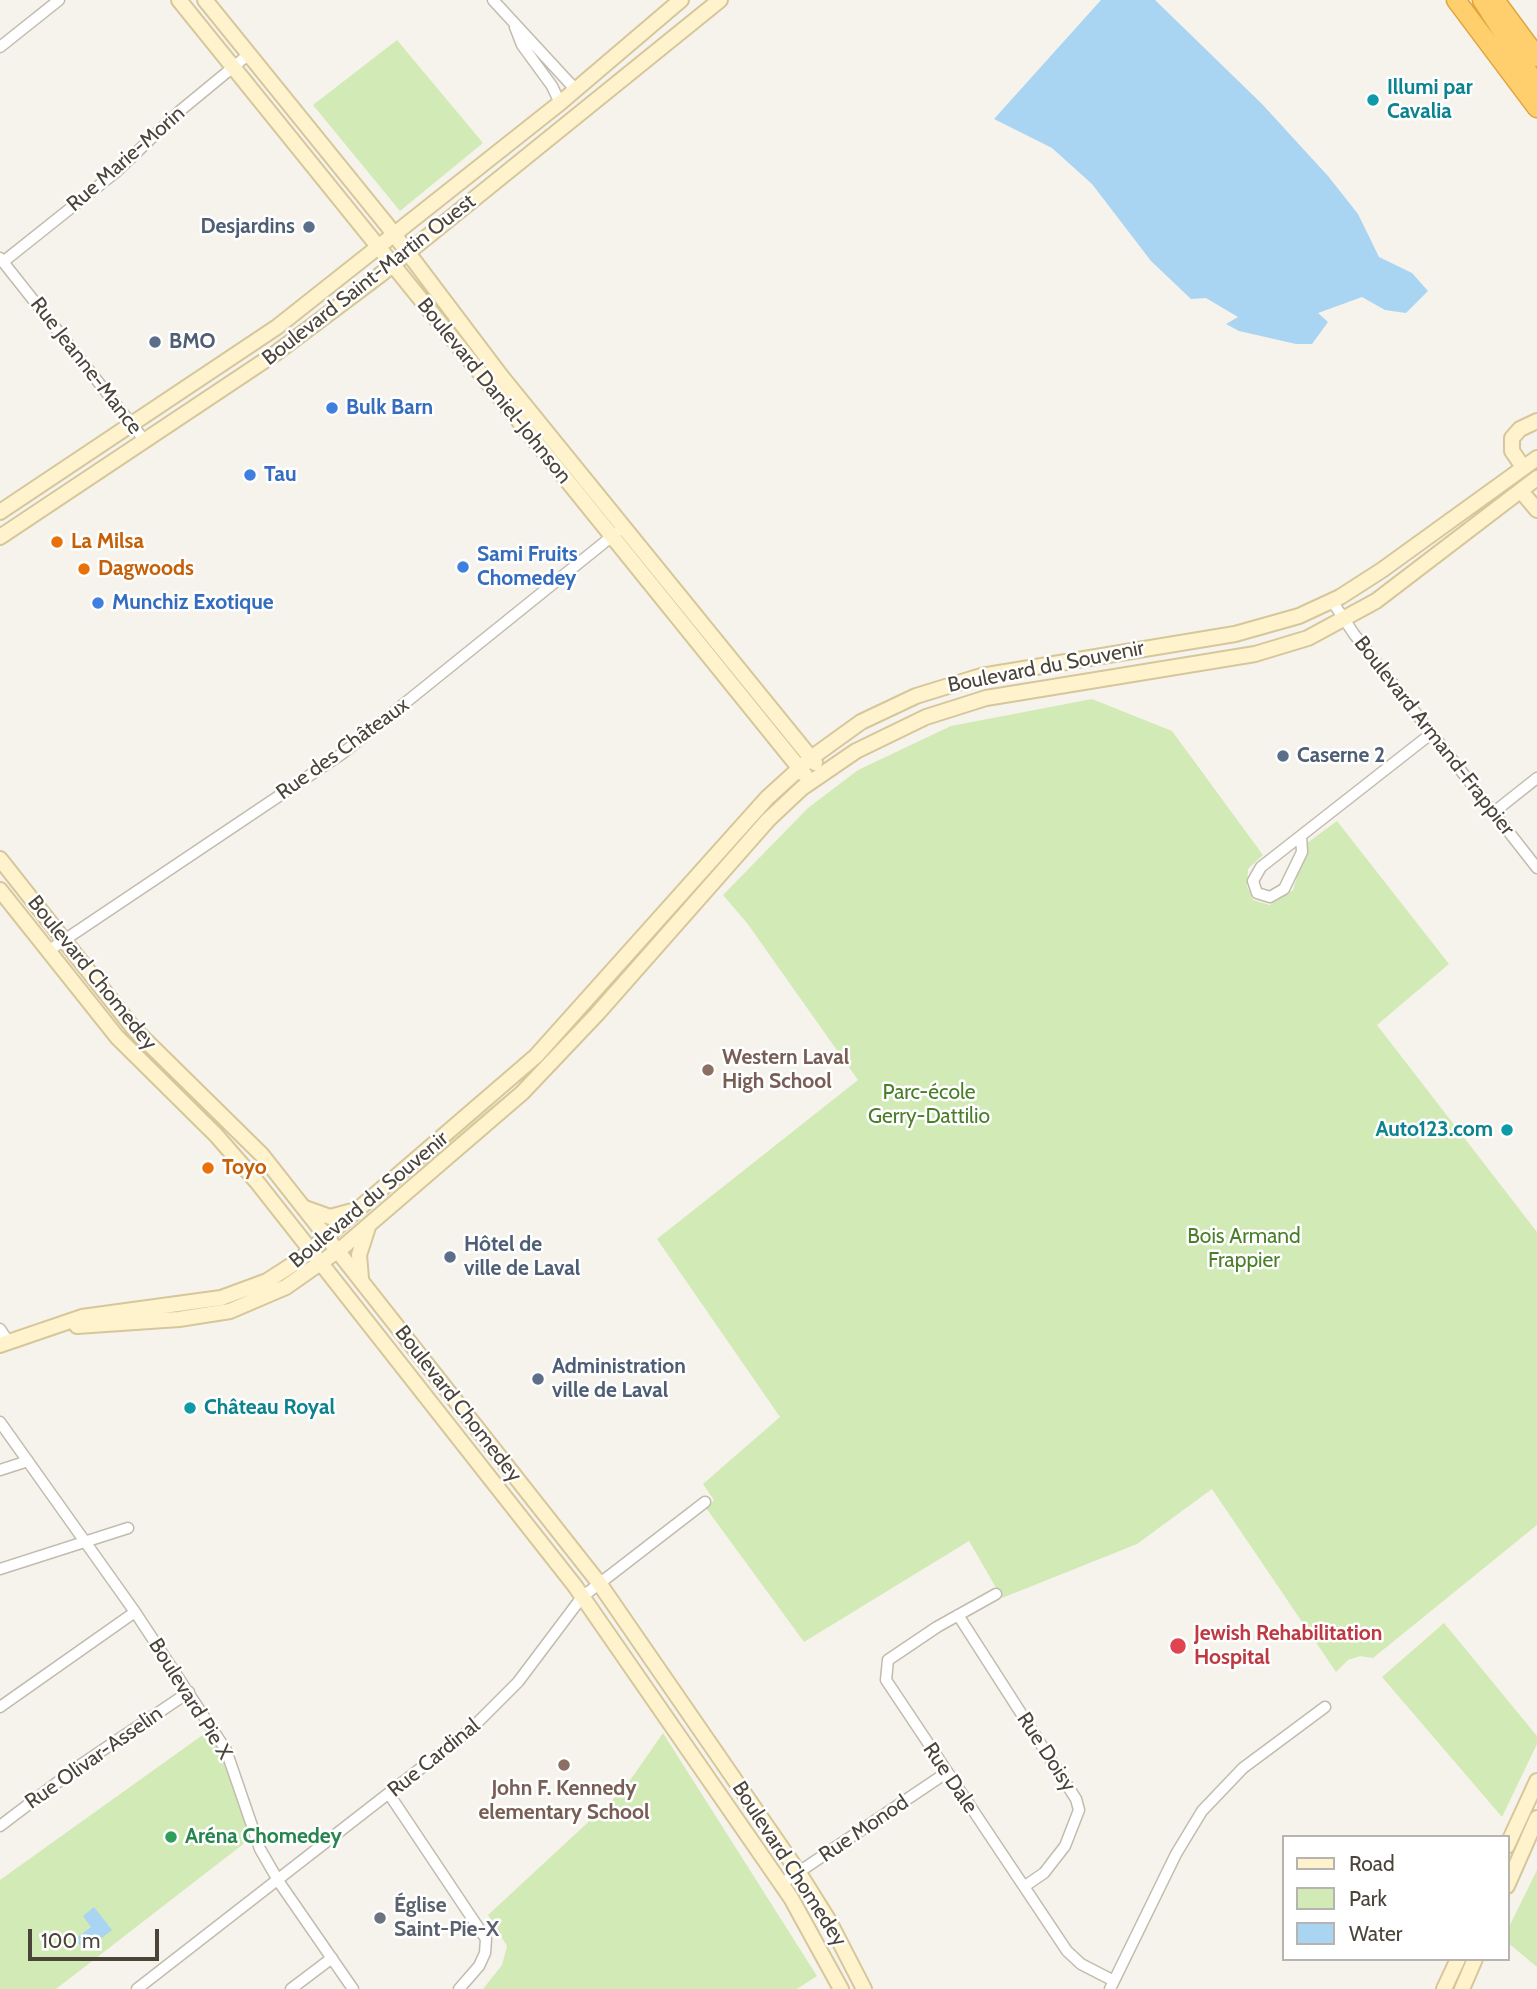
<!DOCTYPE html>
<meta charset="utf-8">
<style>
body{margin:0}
#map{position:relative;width:1537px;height:1989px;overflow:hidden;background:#f6f3ec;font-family:Cabin,sans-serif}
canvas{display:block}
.legend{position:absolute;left:1282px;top:1835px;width:228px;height:126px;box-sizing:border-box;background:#fff;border:2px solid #b7b4b0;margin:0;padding:9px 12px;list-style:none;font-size:21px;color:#4b4439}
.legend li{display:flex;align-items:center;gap:14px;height:35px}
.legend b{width:35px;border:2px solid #b7b4b0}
.scale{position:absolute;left:28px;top:1929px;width:131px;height:32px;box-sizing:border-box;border:4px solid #4b4439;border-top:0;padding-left:9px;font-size:21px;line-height:24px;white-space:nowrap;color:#4b4439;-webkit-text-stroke:5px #fff;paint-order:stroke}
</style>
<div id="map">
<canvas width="1537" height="1989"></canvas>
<ul class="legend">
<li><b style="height:9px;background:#fff3cd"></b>Road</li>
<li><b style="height:19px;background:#d2eab5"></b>Park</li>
<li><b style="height:19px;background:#a9d4f2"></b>Water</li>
</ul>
<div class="scale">100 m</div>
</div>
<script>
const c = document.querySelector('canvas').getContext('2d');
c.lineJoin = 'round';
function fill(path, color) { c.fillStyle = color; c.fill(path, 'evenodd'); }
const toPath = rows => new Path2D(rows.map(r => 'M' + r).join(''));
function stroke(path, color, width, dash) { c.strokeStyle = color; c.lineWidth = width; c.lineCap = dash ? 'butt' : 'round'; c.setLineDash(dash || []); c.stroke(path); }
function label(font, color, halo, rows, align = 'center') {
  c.font = font + ' Cabin,sans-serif'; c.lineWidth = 5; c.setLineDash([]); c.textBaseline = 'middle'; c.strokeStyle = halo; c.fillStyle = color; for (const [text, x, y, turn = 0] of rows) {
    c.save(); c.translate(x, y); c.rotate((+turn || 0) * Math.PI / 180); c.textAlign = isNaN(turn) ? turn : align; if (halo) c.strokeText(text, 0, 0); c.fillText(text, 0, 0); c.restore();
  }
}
const green = toPath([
 [397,40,483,143,400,211,313,105],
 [1092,699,1172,731,1263,855,1248,869,1247,886,1253,900,1270,905,1293,890,1307,843,1337,821,1449,964,1377,1025,1537,1232,1537,1525,1373,1658,1360,1656,1348,1660,1336,1672,1212,1489,1137,1544,1002,1598,969,1541,804,1642,706,1508,714,1500,703,1484,780,1417,657,1239,858,1080,747,923,723,895,808,808,858,770,951,726],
 [517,1086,518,1088,402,1187,448,1141],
 [1444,1623,1537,1736,1537,1744,1502,1817,1382,1677],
 [211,1729,255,1835,56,1989,0,1989,0,1880],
 [663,1733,817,1976,797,1989,483,1989,502,1965,507,1946,488,1915,624,1789],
 [1537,1870,1537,1967,1507,1942,1507,1931]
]);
const water = toPath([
 [1101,0,1155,0,1262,104,1328,176,1358,214,1379,257,1412,273,1428,291,1406,313,1385,310,1362,297,1318,313,1328,322,1312,344,1296,344,1239,331,1226,324,1238,317,1206,298,1191,299,1151,261,1092,184,1052,148,994,119],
 [94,1907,112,1930,85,1951,75,1939,91,1927,83,1916]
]);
const street = toPath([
 [493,0,576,90],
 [515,27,522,45,552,86,560,103],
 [0,47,59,0],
 [0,258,145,441],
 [3,262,116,172,181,110,249,54],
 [1332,601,1354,634,1537,868],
 [1494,812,1537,778],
 [1301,836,1302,852,1284,889,1270,897,1257,893,1253,881,1261,867,1432,733],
 [48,951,343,753,616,533],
 [0,1329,8,1341],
 [0,1422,135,1612,226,1750,260,1849,279,1882,353,1989],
 [0,1470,28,1461],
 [0,1569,128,1528],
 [996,1594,937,1627,888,1660,886,1680,1067,1951,1081,1964,1114,1981],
 [958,1615,1076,1799,1079,1810,1065,1846,1044,1873,1025,1886],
 [0,1707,135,1612],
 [389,1794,486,1939,485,1953,479,1966,459,1989],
 [0,1826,79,1766,189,1692],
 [781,1884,946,1773],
 [137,1989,470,1730,518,1682,582,1597,705,1502],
 [291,1989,332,1958],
 [1110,1989,1176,1854,1202,1811,1243,1768,1325,1707]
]);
const secondary = toPath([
 [179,0,805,775],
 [205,0,387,225,501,376,815,763],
 [1523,467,1512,451,1512,438,1520,429,1537,421],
 [1521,491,1537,510],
 [0,512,277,327,560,103,681,0],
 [0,537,276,353,380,275,720,0],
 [0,859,134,1029,262,1155,599,1583,799,1873,829,1921,864,1989],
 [0,890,117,1037,216,1135,257,1182,575,1586,791,1898,841,1989],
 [305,1208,330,1217,356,1210],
 [361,1278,359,1255,368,1227],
 [77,1326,179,1319,230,1311,286,1287,343,1247,522,1093,597,1014,768,820,802,788,856,751,926,717,986,698,1255,654,1308,638,1376,601,1537,478],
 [0,1345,82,1317,221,1298,267,1281,298,1261,536,1056,767,798,811,758,861,722,916,696,981,676,1235,634,1299,616,1340,597,1382,570,1537,458],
 [1507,1846,1537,1781],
 [1507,1886,1537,1818],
 [1444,1989,1458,1959],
 [1462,1989,1475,1959]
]);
const highway = toPath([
 [1456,0,1537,108],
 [1482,0,1537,86],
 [1495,0,1537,57]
]);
const markers = [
 [1373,100,7,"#0f9aa8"],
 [309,227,7,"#5c6f8a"],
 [155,342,7,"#5c6f8a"],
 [332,408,7,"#3f7fe0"],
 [250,475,7,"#3f7fe0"],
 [57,542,7,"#e8710a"],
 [463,567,7,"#3f7fe0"],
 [84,569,7,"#e8710a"],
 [98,603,7,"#3f7fe0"],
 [1283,756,7,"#5c6f8a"],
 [708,1070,7,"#8d6e63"],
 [1507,1130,7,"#0f9aa8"],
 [208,1168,7,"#e8710a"],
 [450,1257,7,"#5c6f8a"],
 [538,1379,7,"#5c6f8a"],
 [190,1408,7,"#0f9aa8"],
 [1178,1646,9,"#e0444e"],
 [564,1765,7,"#8d6e63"],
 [171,1837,7,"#2e9e5b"],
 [380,1918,7,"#6b7280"]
];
const cultureNames = [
 ["Illumi par",1387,88],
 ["Cavalia",1387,112],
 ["Auto123.com",1493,1130,"right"],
 ["Château Royal",204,1408]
];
const streetNames = [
 ["Rue Marie-Morin",126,159,-41],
 ["Boulevard Saint-Martin Ouest",369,280,-38],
 ["Rue Jeanne-Mance",86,366,52],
 ["Boulevard Daniel-Johnson",494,391,51],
 ["Boulevard du Souvenir",1046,667,-11],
 ["Boulevard Armand-Frappier",1434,736,52],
 ["Rue des Châteaux",343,749,-36],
 ["Boulevard Chomedey",92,973,51],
 ["Boulevard du Souvenir",369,1200,-40],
 ["Boulevard Chomedey",458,1404,52],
 ["Boulevard Pie X",190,1699,58],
 ["Rue Doisy",1046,1752,57],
 ["Rue Olivar-Asselin",94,1758,-35],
 ["Rue Cardinal",434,1758,-39],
 ["Rue Dale",950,1778,56],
 ["Rue Monod",864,1829,-34],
 ["Boulevard Chomedey",789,1864,57]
];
const serviceNames = [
 ["Desjardins",295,227,"right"],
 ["BMO",169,342],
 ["Caserne 2",1297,756],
 ["Hôtel de",464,1245],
 ["ville de Laval",464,1269],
 ["Administration",552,1367],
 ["ville de Laval",552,1391]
];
const shopNames = [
 ["Bulk Barn",346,408],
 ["Tau",264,475],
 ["Sami Fruits",477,555],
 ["Chomedey",477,579],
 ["Munchiz Exotique",112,603]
];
const foodNames = [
 ["La Milsa",71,542],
 ["Dagwoods",98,569],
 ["Toyo",222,1168]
];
const educationNames = [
 ["Western Laval",722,1058],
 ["High School",722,1082],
 ["John F. Kennedy",564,1789,"center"],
 ["elementary School",564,1813,"center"]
];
const parkNames = [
 ["Parc-école",929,1093],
 ["Gerry-Dattilio",929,1117],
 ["Bois Armand",1244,1237],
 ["Frappier",1244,1261]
];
const healthNames = [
 ["Jewish Rehabilitation",1194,1634],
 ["Hospital",1194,1658]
];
const leisureNames = [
 ["Aréna Chomedey",185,1837]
];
const worshipNames = [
 ["Église",394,1906],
 ["Saint-Pie-X",394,1930]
];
fill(green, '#d2eab5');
fill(water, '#a9d4f2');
stroke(street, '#c2bbae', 13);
stroke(secondary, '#d6c79b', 18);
stroke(highway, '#e0a43c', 21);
stroke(street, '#fff', 10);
stroke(secondary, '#fff3cd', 14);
stroke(highway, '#ffcf6e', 18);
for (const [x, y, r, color] of markers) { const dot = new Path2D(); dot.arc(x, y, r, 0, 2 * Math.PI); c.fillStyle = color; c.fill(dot); stroke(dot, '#fff', 2.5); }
label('bold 21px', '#0d838f', '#fff', cultureNames, 'left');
label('21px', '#4b4439', '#fff', streetNames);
label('bold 21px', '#4e5e75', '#fff', serviceNames, 'left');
label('bold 21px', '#366cbe', '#fff', shopNames, 'left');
label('bold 21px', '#c56008', '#fff', foodNames, 'left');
label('bold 21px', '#785e54', '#fff', educationNames, 'left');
label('21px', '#4a7f2a', '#fff', parkNames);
label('bold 21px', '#be3a42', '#fff', healthNames, 'left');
label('bold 21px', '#27864d', '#fff', leisureNames, 'left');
label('bold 21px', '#5b616d', '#fff', worshipNames, 'left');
</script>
